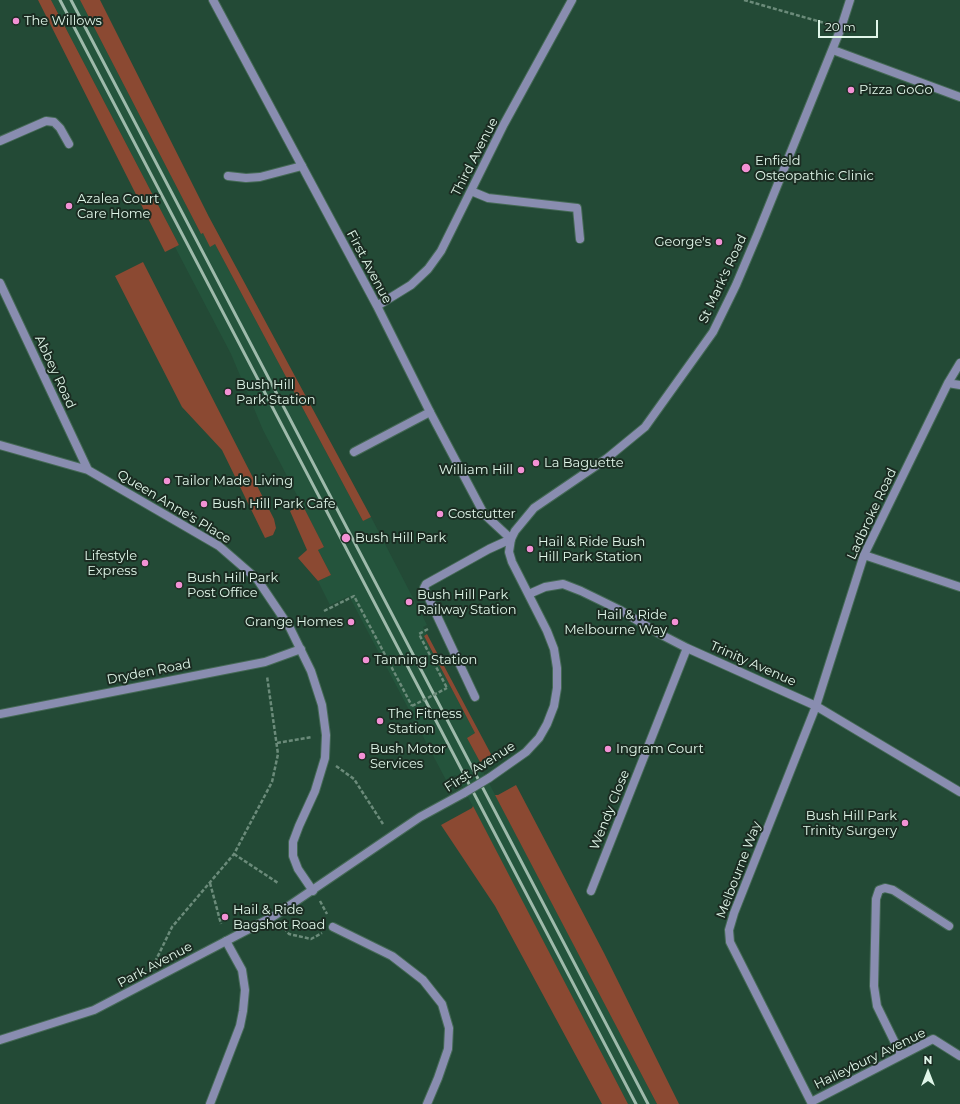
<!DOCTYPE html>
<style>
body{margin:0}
#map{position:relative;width:960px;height:1104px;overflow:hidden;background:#234a36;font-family:Montserrat,sans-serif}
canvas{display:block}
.north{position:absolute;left:908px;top:1052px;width:40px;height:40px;-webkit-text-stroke:3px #1b2c22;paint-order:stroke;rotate:0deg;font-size:11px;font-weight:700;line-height:16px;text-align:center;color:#e0f6e9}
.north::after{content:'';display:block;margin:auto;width:14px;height:18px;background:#e0f6e9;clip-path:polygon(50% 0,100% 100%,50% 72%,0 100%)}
.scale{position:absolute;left:818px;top:20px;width:60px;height:18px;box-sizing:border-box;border:2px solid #e0f6e9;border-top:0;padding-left:5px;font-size:12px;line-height:14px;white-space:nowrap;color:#e0f6e9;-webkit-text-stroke:3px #1b2c22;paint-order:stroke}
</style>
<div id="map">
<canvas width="960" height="1104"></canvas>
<div class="north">N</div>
<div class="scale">20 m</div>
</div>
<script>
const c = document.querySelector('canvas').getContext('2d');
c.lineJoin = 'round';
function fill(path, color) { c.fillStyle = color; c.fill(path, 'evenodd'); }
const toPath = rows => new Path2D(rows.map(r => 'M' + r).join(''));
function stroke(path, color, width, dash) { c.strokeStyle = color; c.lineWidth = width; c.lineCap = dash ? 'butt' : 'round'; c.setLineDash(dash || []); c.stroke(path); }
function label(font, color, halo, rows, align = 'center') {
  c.font = font + ' Montserrat,sans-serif'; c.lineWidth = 4; c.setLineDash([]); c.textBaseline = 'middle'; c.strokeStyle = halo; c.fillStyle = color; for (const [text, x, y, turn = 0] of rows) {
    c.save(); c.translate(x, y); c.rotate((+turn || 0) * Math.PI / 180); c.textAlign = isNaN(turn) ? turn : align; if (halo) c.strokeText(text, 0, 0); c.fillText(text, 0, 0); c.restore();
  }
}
const built = toPath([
 [51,0,80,0,201,234,203,233,215,244,363,521,371,517,427,625,423,627,427,634,424,636,475,733,467,738,480,762,479,764,657,1104,628,1104,457,776,455,775,446,780,349,596,330,605,318,581,331,575,318,550,324,547,263,430,231,354,175,247,179,245]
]);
const green = toPath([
 [38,0,51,0,179,245,165,252],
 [80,0,100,0,209,217,371,517,363,521,215,244,210,247,203,233,201,234],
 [143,262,274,519,276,528,273,535,265,538,222,450,182,407,115,276],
 [302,504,324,547,318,550,331,575,318,581,298,558,307,550,290,511],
 [427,634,492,756,480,762,467,738,475,733,424,636],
 [516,785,604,953,679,1104,657,1104,495,795,498,795],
 [473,806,535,925,628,1104,602,1104,495,906,441,825,472,808]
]);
const path = toPath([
 [744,0,828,24],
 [324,611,354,596,412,706],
 [428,629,419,634,447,688],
 [277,743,312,737],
 [336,766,354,779,383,824],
 [234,854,278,883],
 [210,883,221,924],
 [320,901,327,914],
 [284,928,289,934,311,939,322,933],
 [155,962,172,927,234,854,272,782,278,754,267,676]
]);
const service = toPath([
 [0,141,46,121,54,122,60,128,69,144],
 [228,176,246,178,260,177,302,166],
 [354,452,430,412],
 [475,697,424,588,426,584,489,549,511,539],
 [901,1055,877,1006,874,986,875,942,876,899,879,890,885,888,893,890,949,926]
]);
const minor = toPath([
 [213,0,377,306,430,412,484,514,511,539],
 [833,50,960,97],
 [471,191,488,198,577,208,580,239],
 [0,283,88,470],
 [377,306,411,285,428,269,441,251,504,124,572,0],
 [948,383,960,385],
 [0,445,88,470,219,546,257,579,290,628,311,671,322,705,326,735,325,758,315,791,299,826,293,842,293,856,298,869,313,891],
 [864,555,960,587],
 [529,594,545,587,563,584,581,591,620,610,658,633,687,648,816,706,960,792],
 [0,714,265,662,301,649],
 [591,891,687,648],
 [333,927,392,956,423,980,442,1004,449,1028,448,1049,438,1078,427,1104],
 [811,1102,933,1039,960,1056],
 [210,1104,240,1026,243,1011,245,990,242,970,226,941],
 [812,1104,730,942,729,930,734,913,816,706,864,555,948,383,960,363]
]);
const tertiary = toPath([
 [489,778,526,752,539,738,547,724,554,706,557,688,557,668,554,649,547,631,512,562,509,552,511,539,515,531,534,508,606,459,645,427,713,332,736,285,758,233,841,28,850,0],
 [0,1040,94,1010,274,916,383,842,420,817,464,793]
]);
const rail = toPath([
 [60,0,636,1104],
 [71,0,648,1104]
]);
const pathBridge = toPath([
 [412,706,447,688]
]);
const tertiaryBridge = toPath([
 [464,793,489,778]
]);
const markers = [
 [16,21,4,"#f391d5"],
 [851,90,4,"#f391d5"],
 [746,168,5,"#f391d5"],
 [69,206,4,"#f391d5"],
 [719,242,4,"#f391d5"],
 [228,392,4,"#f391d5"],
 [536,463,4,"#f391d5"],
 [521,470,4,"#f391d5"],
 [167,481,4,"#f391d5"],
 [204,504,4,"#f391d5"],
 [440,514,4,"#f391d5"],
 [346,538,5,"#f391d5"],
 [530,549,4,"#f391d5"],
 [145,563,4,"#f391d5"],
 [179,585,4,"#f391d5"],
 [409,602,4,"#f391d5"],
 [351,622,4,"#f391d5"],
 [675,622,4,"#f391d5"],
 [366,660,4,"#f391d5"],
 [380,721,4,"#f391d5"],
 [608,749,4,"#f391d5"],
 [362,756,4,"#f391d5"],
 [905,823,4,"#f391d5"],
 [225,917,4,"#f391d5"]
];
const poiNames = [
 ["The Willows",24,21],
 ["Pizza GoGo",859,90],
 ["Enfield",755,161],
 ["Osteopathic Clinic",755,176],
 ["Azalea Court",77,199],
 ["Care Home",77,214],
 ["George's",711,242,"right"],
 ["Bush Hill",236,385],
 ["Park Station",236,400],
 ["La Baguette",544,463],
 ["William Hill",513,470,"right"],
 ["Tailor Made Living",175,481],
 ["Bush Hill Park Cafe",212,504],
 ["Costcutter",448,514],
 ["Bush Hill Park",355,538],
 ["Hail & Ride Bush",538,542],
 ["Hill Park Station",538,557],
 ["Lifestyle",137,556,"right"],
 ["Express",137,571,"right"],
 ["Bush Hill Park",187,578],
 ["Post Office",187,593],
 ["Bush Hill Park",417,595],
 ["Railway Station",417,610],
 ["Hail & Ride",667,615,"right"],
 ["Melbourne Way",667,630,"right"],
 ["Grange Homes",343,622,"right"],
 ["Tanning Station",374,660],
 ["The Fitness",388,714],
 ["Station",388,729],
 ["Bush Motor",370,749],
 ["Services",370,764],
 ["Ingram Court",616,749],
 ["Bush Hill Park",897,816,"right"],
 ["Trinity Surgery",897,831,"right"],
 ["Hail & Ride",233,910],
 ["Bagshot Road",233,925]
];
const streetNames = [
 ["Third Avenue",475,157,-63],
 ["First Avenue",369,267,62],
 ["St Mark's Road",723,279,-65],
 ["Abbey Road",55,372,65],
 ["Queen Anne's Place",174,507,31],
 ["Ladbroke Road",872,514,-65],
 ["Trinity Avenue",753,664,24],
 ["Dryden Road",149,672,-11],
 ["First Avenue",480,767,-33],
 ["Wendy Close",610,810,-68],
 ["Melbourne Way",739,870,-69],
 ["Park Avenue",155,965,-28],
 ["Haileybury Avenue",870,1059,-26]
];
fill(built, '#24543c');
fill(green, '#8b4932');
stroke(service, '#456956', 10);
stroke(minor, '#456956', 10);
stroke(tertiary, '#456956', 10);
stroke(path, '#6b8b7a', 2.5, [4, 2]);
stroke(service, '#898db0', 8);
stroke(minor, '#898db0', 8);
stroke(tertiary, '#898db0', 8);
stroke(rail, '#9ebaab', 3);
stroke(tertiaryBridge, '#456956', 10, []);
stroke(pathBridge, '#6b8b7a', 2.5, [4, 2]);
stroke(tertiaryBridge, '#898db0', 8);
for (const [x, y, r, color] of markers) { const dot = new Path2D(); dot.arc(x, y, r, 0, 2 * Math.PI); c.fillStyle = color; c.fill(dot); stroke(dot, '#1b2c22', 1.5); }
label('13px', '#e0f6e9', '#1b2c22', poiNames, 'left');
label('13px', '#e0f6e9', '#1b2c22', streetNames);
</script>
